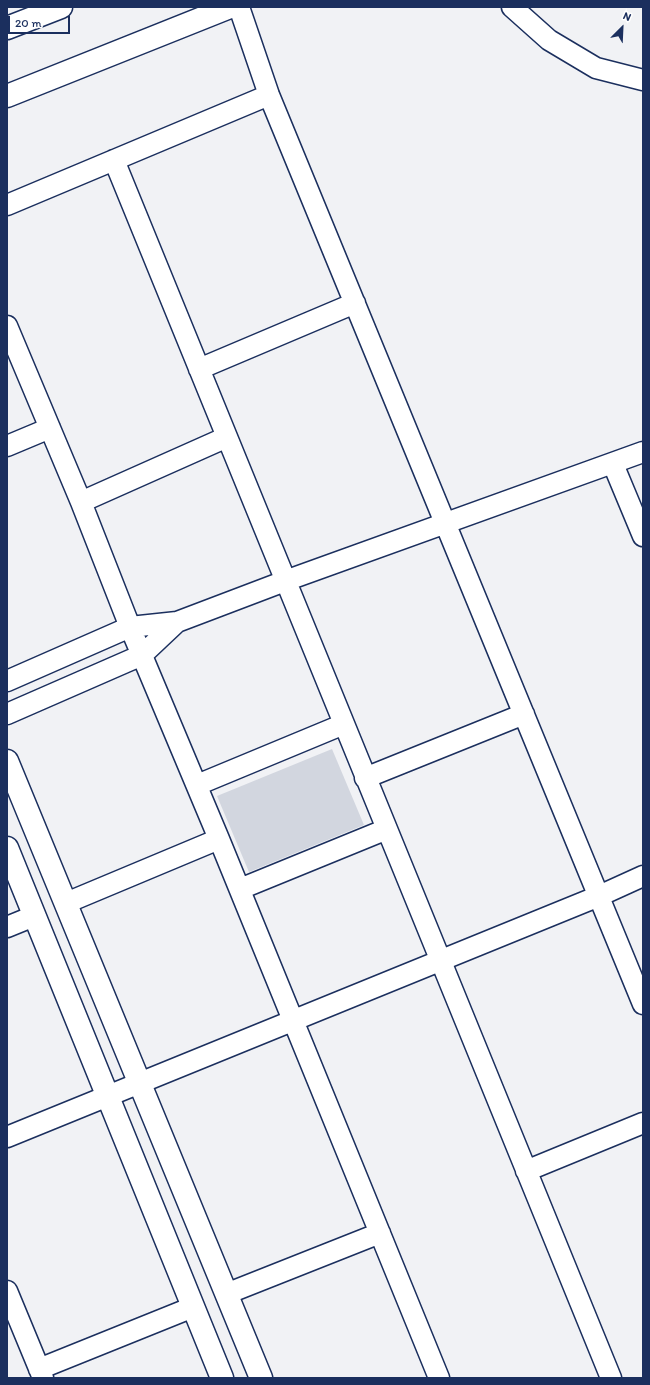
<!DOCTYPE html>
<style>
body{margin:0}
#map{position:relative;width:650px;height:1385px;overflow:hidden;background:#f1f2f5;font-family:Itim,sans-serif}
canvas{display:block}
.frame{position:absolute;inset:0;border:8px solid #1b2f5e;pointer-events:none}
.north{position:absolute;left:602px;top:8px;width:40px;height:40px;-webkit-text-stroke:3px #fff;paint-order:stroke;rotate:24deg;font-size:11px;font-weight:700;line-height:16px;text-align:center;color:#1b2f5e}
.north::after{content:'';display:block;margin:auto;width:14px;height:18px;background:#1b2f5e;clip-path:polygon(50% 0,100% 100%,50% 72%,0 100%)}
.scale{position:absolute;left:8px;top:16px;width:62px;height:18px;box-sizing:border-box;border:2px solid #1b2f5e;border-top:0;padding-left:5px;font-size:12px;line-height:14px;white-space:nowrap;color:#1b2f5e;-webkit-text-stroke:3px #fff;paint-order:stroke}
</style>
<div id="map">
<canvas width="650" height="1385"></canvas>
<div class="frame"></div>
<div class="north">N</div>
<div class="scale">20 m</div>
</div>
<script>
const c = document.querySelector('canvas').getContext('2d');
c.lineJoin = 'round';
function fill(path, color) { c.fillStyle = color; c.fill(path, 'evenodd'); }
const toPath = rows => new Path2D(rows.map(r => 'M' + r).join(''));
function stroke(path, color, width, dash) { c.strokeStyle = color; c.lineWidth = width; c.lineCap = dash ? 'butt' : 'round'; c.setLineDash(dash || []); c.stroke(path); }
const green = toPath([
 [332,749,364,825,249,872,217,796]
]);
const minor = toPath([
 [239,7,269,95,643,1004],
 [512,7,549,40,596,68,643,80],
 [114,160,611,1378],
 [7,205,269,95],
 [7,326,81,502,130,627,219,839,439,1378],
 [199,369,355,303],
 [7,446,50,428],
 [613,464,643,536],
 [81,502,227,437],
 [7,681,130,627,177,622,285,581,643,452],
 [7,714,142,655,177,622],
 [365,778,524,714],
 [197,785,344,724],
 [240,889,387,829],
 [66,903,219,839],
 [7,927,34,916],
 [7,1137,599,896,643,876],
 [526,1171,643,1123],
 [7,1291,43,1378],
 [226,1294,380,1233],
 [39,1369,193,1307]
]);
const tertiary = toPath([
 [7,761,261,1378],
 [7,848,222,1378]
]);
const secondary = toPath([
 [7,28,61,7],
 [7,96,230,7]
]);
fill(green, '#d2d6df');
stroke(minor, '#1b2f5e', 23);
stroke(tertiary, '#1b2f5e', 25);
stroke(secondary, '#1b2f5e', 25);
stroke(minor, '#fff', 20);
stroke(tertiary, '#fff', 22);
stroke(secondary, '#fff', 22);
</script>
